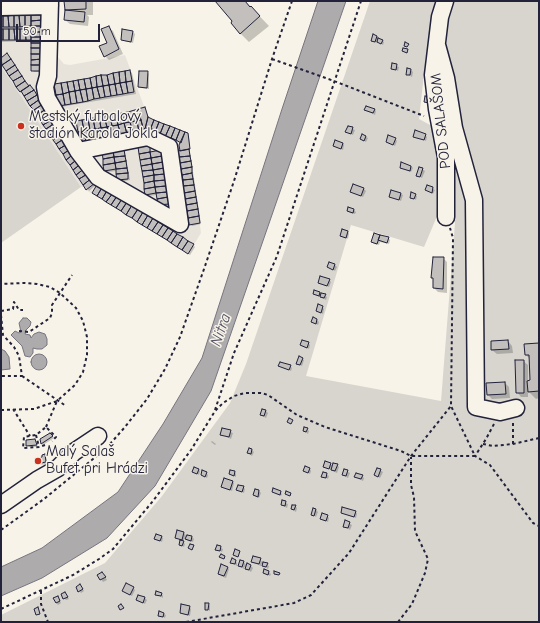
<!DOCTYPE html>
<meta charset="utf-8">
<style>
body{margin:0}
#map{position:relative;width:540px;height:623px;overflow:hidden;background:#f7f3e8;font-family:"Comic Neue",sans-serif}
canvas{display:block}
.frame{position:absolute;inset:0;border:2px solid #22223b;pointer-events:none}
.scale{position:absolute;left:16px;top:24px;width:84px;height:18px;box-sizing:border-box;border:2px solid #22223b;border-top:0;padding-left:5px;font-size:12px;line-height:14px;white-space:nowrap;color:#22223b;-webkit-text-stroke:3px #f7f3e8;paint-order:stroke}
</style>
<div id="map">
<canvas width="540" height="623"></canvas>
<div class="frame"></div>
<div class="scale">50 m</div>
</div>
<script>
const c = document.querySelector('canvas').getContext('2d');
c.lineJoin = 'round';
function fill(path, color) { c.fillStyle = color; c.fill(path, 'evenodd'); }
const toPath = rows => new Path2D(rows.map(r => 'M' + r).join(''));
function stroke(path, color, width, dash) { c.strokeStyle = color; c.lineWidth = width; c.lineCap = dash ? 'butt' : 'round'; c.setLineDash(dash || []); c.stroke(path); }
function label(font, color, halo, rows, align = 'center') {
  c.font = font + ' "Comic Neue",sans-serif'; c.lineWidth = 3; c.setLineDash([]); c.textBaseline = 'middle'; c.strokeStyle = halo; c.fillStyle = color; for (const [text, x, y, turn = 0] of rows) {
    c.save(); c.translate(x, y); c.rotate((+turn || 0) * Math.PI / 180); c.textAlign = isNaN(turn) ? turn : align; if (halo) c.strokeText(text, 0, 0); c.fillText(text, 0, 0); c.restore();
  }
}
const built = toPath([
 [1,1,56,1,58,57,64,64,70,65,125,55,148,117,188,133,189,150,201,233,188,254,86,190,85,187,81,187,1,66]
]);
const green = toPath([
 [370,1,438,1,426,56,419,119,434,127,441,195,438,214,424,247,351,225,306,376,441,401,455,223,452,174,440,80,450,1,539,1,539,622,1,622,1,615,105,563,162,496,230,403,246,364],
 [1,66,81,187,1,243]
]);
const water = toPath([
 [318,1,346,1,211,391,155,486,107,538,42,578,1,596,1,567,42,548,118,492,163,424,202,358,282,109,318,1],
 [23,318,27,318,31,322,30,326,26,330,25,334,30,335,31,338,34,334,39,332,45,334,47,339,47,345,42,349,37,349,33,348,33,353,30,357,25,356,22,346,11,335,15,331,19,333,21,332,19,323,23,318],
 [1,349,5,351,9,357,10,369,1,370,1,349],
 '31 362a8 8 0 1 1 16 0a8 8 0 1 1-16 0Z'
]);
const shadow = toPath([
 [65,1,93,1,93,15,87,15,89,17,88,26,70,24,65,20],
 [216,1,245,1,269,26,249,42,240,33,233,21],
 [41,16,44,72,34,72,32,70,32,41,1,42,1,17],
 [108,27,113,31,123,54,109,60,105,56,108,44],
 [133,32,135,34,133,43,124,41,122,40],
 [377,36,384,42,383,45,378,42,377,43,374,42,372,40],
 [7,55,29,87,32,88,96,185,89,191,1,62,1,59],
 [393,65,399,67,398,71,392,68],
 [411,70,413,72,412,77,407,74],
 [130,71,132,73,136,94,61,107,59,105],
 [147,72,149,74,149,89,141,88,139,87],
 [144,108,149,118,187,134,189,136,190,152,201,224,192,226,190,224,181,151,182,143,145,129,145,133,83,144,129,113],
 [374,109,376,111,375,115,365,110],
 [348,127,355,130,353,135,347,132],
 [363,135,368,138,366,142,361,139],
 [425,135,427,137,426,141,414,136],
 [395,139,397,141,395,146,387,142],
 [343,143,344,145,343,150,334,146],
 [149,147,151,149,152,153,161,151,163,153,170,205,160,207,157,195,148,196,146,194],
 [124,150,125,152,130,180,120,182,118,180,117,171,107,172,105,170],
 [402,163,411,166,413,168,411,172,403,169,401,168],
 [420,168,425,171,422,178,417,175],
 [427,186,435,190,433,194,426,190],
 [364,189,366,191,363,197,351,192],
 [401,194,403,195,401,201,390,196],
 [95,195,193,245,195,247,190,255],
 [415,195,417,196,416,200,411,197],
 [349,208,354,210,356,212,355,214,350,213,348,211],
 [348,232,349,234,348,239,341,235],
 [375,234,388,238,390,240,389,244,380,242,379,245,374,244,372,242],
 [443,258,447,262,447,293,438,292,434,288,434,279,432,278],
 [335,265,337,267,335,271,328,267],
 [329,280,331,282,329,287,319,283],
 [320,293,327,297,326,300,314,294],
 [322,307,324,309,323,314,317,311],
 [317,320,319,322,318,325,312,322],
 [508,341,512,346,513,353,497,354,492,350],
 [308,343,310,345,309,349,301,345],
 [539,344,539,398,536,399,528,391,528,397,521,397,517,392,523,361,528,365,528,382,531,381,530,359,526,355],
 [302,359,304,360,302,366,297,364],
 [280,366,290,366,292,368,291,371],
 [505,383,509,387,510,398,492,399,488,395],
 [266,411,268,413,266,418,261,415],
 [223,429,233,433,231,439,221,434],
 [307,429,309,431,308,434,304,431],
 [50,434,54,438,43,445,42,443],
 [35,440,38,447,29,447,27,445],
 [212,441,216,444,215,445,211,442],
 [252,450,254,452,252,456,248,453],
 [45,455,46,457,48,464,38,465,37,463],
 [330,464,333,466,337,465,339,467,337,473,325,467],
 [198,469,200,471,199,475,193,472],
 [310,469,311,471,310,474,304,471],
 [378,469,383,472,380,478,375,475],
 [344,470,350,473,348,478,343,475],
 [235,472,236,474,236,477,230,474],
 [206,473,208,475,207,478,202,475],
 [324,473,329,476,328,479,323,476],
 [362,476,364,478,363,481,355,477],
 [232,481,234,483,232,491,222,487],
 [243,487,245,489,244,493,237,490],
 [259,491,261,493,259,498,254,495],
 [273,492,280,492,282,494,281,496],
 [283,502,288,504,287,508,282,505],
 [295,506,297,508,296,512,292,509],
 [316,510,318,512,316,517,312,514],
 [342,512,356,512,357,514,356,518,344,514],
 [327,516,329,518,328,522,321,519],
 [346,522,352,525,350,530,344,526],
 [184,533,187,537,192,537,194,539,193,542,188,541,185,537,183,542,185,544,184,547,180,545,181,540,176,537],
 [161,536,163,538,162,542,155,539],
 [217,546,223,549,222,552,217,549],
 [260,559,262,562,269,566,268,569,261,564,261,566,252,562],
 [235,561,237,563,237,566,231,562],
 [244,562,247,566,251,566,253,568,251,572,244,567,244,569,239,566],
 [227,567,229,569,226,578,221,576,219,574],
 [265,570,271,574,270,576,264,573],
 [98,575,104,575,107,580,103,582],
 [82,588,84,591,81,593,79,591],
 [133,588,135,590,132,596,126,593],
 [65,593,69,599,66,600,64,598],
 [156,594,162,594,163,596,163,598],
 [58,597,61,603,58,605,54,599],
 [145,598,147,600,145,604,137,600],
 [208,604,210,606,210,611,206,609],
 [189,607,191,609,190,616,183,614,181,613],
 [160,612,166,615,165,618,159,615]
]);
const building = toPath([
 [64,1,86,1,86,9,65,10,64,1],
 [215,1,245,1,250,7,251,6,260,16,240,34,231,23,232,21,215,1],
 [65,10,85,12,84,22,64,20,65,10],
 [14,15,19,15,20,27,14,27,14,15],
 [14,15,14,27,9,27,8,16,14,15],
 [19,15,25,15,25,26,20,27,19,15],
 [25,15,31,15,31,26,25,26,25,15],
 [31,15,42,15,42,20,31,21,31,15],
 [1,16,3,16,3,27,1,27,1,16],
 [3,16,8,16,9,27,3,27,3,16],
 [42,20,42,26,31,26,31,21,42,20],
 [31,26,42,26,42,32,31,32,31,26],
 [109,26,119,49,104,57,99,46,107,43,101,29,109,26],
 [1,29,3,29,3,40,1,40,1,29],
 [3,29,9,29,9,40,3,40,3,29],
 [9,29,14,29,15,40,9,40,9,29],
 [14,29,20,29,20,40,15,40,14,29],
 [20,29,25,29,26,40,20,40,20,29],
 [25,29,31,29,31,40,26,40,25,29],
 [122,29,133,31,131,42,121,40,122,29],
 [31,32,42,32,42,37,31,37,31,32],
 [373,34,377,36,375,42,371,41,373,34],
 [31,37,42,37,42,43,31,43,31,37],
 [378,38,383,40,381,44,377,42,378,38],
 [405,42,409,44,407,47,404,46,405,42],
 [31,43,42,43,42,48,31,48,31,43],
 [31,48,42,48,42,54,31,54,31,48],
 [403,48,408,49,407,53,402,51,403,48],
 [7,53,11,59,2,65,1,58,7,53],
 [31,54,42,54,42,59,31,60,31,54],
 [11,59,15,65,6,71,2,65,11,59],
 [42,59,42,65,31,65,31,60,42,59],
 [392,63,397,64,396,70,391,69,392,63],
 [15,65,18,70,9,76,6,71,15,65],
 [31,65,42,65,43,71,31,71,31,65],
 [407,68,411,69,410,75,406,75,407,68],
 [18,70,22,76,13,81,9,76,18,70],
 [130,70,132,81,126,82,125,71,130,70],
 [125,71,126,82,120,83,119,72,125,71],
 [139,71,148,71,147,88,138,87,139,71],
 [119,72,120,83,115,84,113,73,119,72],
 [113,73,115,84,109,85,107,75,113,73],
 [101,75,107,75,109,85,103,86,101,75],
 [101,75,103,86,97,87,96,76,101,75],
 [22,76,25,81,16,87,13,81,22,76],
 [96,76,97,87,92,88,90,78,96,76],
 [90,78,92,88,86,89,84,79,90,78],
 [84,79,86,89,80,90,78,80,84,79],
 [78,80,80,90,75,91,73,81,78,80],
 [25,81,29,86,20,92,16,87,25,81],
 [73,81,75,91,69,92,67,82,73,81],
 [132,81,134,92,128,93,126,82,132,81],
 [67,82,69,92,63,94,61,83,67,82],
 [126,82,128,93,123,94,120,83,126,82],
 [61,83,63,94,56,95,54,84,61,83],
 [120,83,123,94,117,95,115,84,120,83],
 [115,84,117,95,111,96,109,85,115,84],
 [30,85,34,90,24,96,21,91,30,85],
 [109,85,111,96,105,97,103,86,109,85],
 [103,86,105,97,100,98,97,87,103,86],
 [97,87,100,98,94,99,92,88,97,87],
 [92,88,94,99,88,101,86,89,92,88],
 [86,89,88,101,83,102,80,90,86,89],
 [34,90,37,95,27,101,24,96,34,90],
 [80,90,83,102,77,103,75,91,80,90],
 [75,91,77,103,71,104,69,92,75,91],
 [69,92,71,104,65,105,63,94,69,92],
 [63,94,65,105,58,106,56,95,63,94],
 [37,95,40,99,30,106,27,101,37,95],
 [425,96,430,97,429,103,424,102,425,96],
 [40,99,43,104,34,110,30,106,40,99],
 [43,104,46,109,37,115,34,110,43,104],
 [366,106,375,109,373,113,364,110,366,106],
 [145,107,148,117,145,129,143,128,138,109,145,107],
 [46,109,50,114,40,120,37,115,46,109],
 [138,109,141,120,130,122,128,112,138,109],
 [128,112,130,122,124,123,122,113,128,112],
 [122,113,124,123,118,125,116,114,122,113],
 [50,114,53,119,43,125,40,120,50,114],
 [116,114,118,125,112,126,110,115,116,114],
 [110,115,112,126,107,127,104,116,110,115],
 [104,116,107,127,101,128,99,117,104,116],
 [99,117,101,128,95,129,93,118,99,117],
 [148,117,154,120,150,130,145,129,148,117],
 [93,118,95,129,90,130,88,119,93,118],
 [53,119,55,123,46,129,43,125,53,119],
 [88,119,90,130,84,131,82,120,88,119],
 [82,120,84,131,78,132,76,121,82,120],
 [141,120,144,131,139,132,137,121,141,120],
 [154,120,159,122,155,132,150,130,154,120],
 [137,121,139,132,133,133,130,122,137,121],
 [130,122,133,133,127,134,124,123,130,122],
 [159,122,164,124,160,134,155,132,159,122],
 [55,123,59,129,50,135,46,129,55,123],
 [124,123,127,134,121,135,118,125,124,123],
 [164,124,170,126,165,137,160,134,164,124],
 [118,125,121,135,114,136,112,126,118,125],
 [112,126,114,136,109,138,107,127,112,126],
 [170,126,175,128,171,138,165,137,170,126],
 [348,126,353,127,351,134,345,132,348,126],
 [107,127,109,138,103,138,101,128,107,127],
 [101,128,103,138,98,140,95,129,101,128],
 [175,128,180,130,176,140,171,138,175,128],
 [59,129,62,133,53,140,50,135,59,129],
 [95,129,98,140,92,141,90,130,95,129],
 [90,130,92,141,86,142,84,131,90,130],
 [180,130,185,132,181,143,176,140,180,130],
 [415,130,426,134,424,140,413,137,415,130],
 [84,131,86,142,80,143,78,132,84,131],
 [185,132,188,133,190,149,180,151,179,145,185,132],
 [62,133,65,138,56,144,53,140,62,133],
 [362,134,366,136,364,141,360,139,362,134],
 [388,135,396,138,393,145,386,142,388,135],
 [65,138,69,143,59,149,56,144,65,138],
 [335,140,343,143,341,149,333,146,335,140],
 [69,143,72,148,63,154,59,149,69,143],
 [150,146,150,152,139,154,138,147,150,146],
 [72,148,75,153,66,160,63,154,72,148],
 [124,149,125,156,114,157,113,151,124,149],
 [189,149,190,156,179,157,178,151,189,149],
 [161,150,162,156,151,158,150,152,161,150],
 [113,151,114,157,103,159,102,152,113,151],
 [150,152,151,158,140,160,139,154,150,152],
 [75,153,79,158,70,165,66,160,75,153],
 [125,156,126,161,115,163,114,157,125,156],
 [162,156,163,162,152,164,151,158,162,156],
 [190,156,191,161,180,163,179,157,190,156],
 [114,157,115,163,103,165,103,159,114,157],
 [79,158,82,163,73,170,70,165,79,158],
 [151,158,152,164,141,166,140,160,151,158],
 [126,161,127,168,116,169,115,163,126,161],
 [191,161,192,167,181,169,180,163,191,161],
 [163,162,164,168,153,170,152,164,163,162],
 [401,162,411,166,410,171,400,168,401,162],
 [82,163,85,168,76,175,73,170,82,163],
 [115,163,116,169,104,171,103,165,115,163],
 [152,164,153,170,142,171,141,166,152,164],
 [192,167,192,173,182,175,181,169,192,167],
 [419,167,423,168,420,177,416,176,419,167],
 [85,168,89,173,79,179,76,175,85,168],
 [127,168,128,173,116,174,116,169,127,168],
 [164,168,165,174,154,175,153,170,164,168],
 [153,170,154,175,143,177,142,171,153,170],
 [89,173,92,178,83,185,79,179,89,173],
 [128,173,128,179,117,180,116,174,128,173],
 [192,173,193,179,183,180,182,175,192,173],
 [165,174,166,180,154,181,154,175,165,174],
 [154,175,154,181,144,183,143,177,154,175],
 [92,178,95,183,86,190,83,185,92,178],
 [193,179,194,185,183,186,183,180,193,179],
 [166,180,166,186,155,187,154,181,166,180],
 [154,181,155,187,144,189,144,183,154,181],
 [98,183,103,186,97,196,92,193,98,183],
 [353,184,364,188,361,196,350,192,353,184],
 [194,185,195,191,184,193,183,186,194,185],
 [427,185,433,187,432,193,425,190,427,185],
 [103,186,108,189,102,199,97,196,103,186],
 [166,186,167,192,156,193,155,187,166,186],
 [155,187,156,193,145,195,144,189,155,187],
 [108,189,113,193,106,202,102,199,108,189],
 [391,190,401,193,399,200,389,197,391,190],
 [195,191,196,197,185,199,184,193,195,191],
 [167,192,168,197,157,199,156,193,167,192],
 [411,192,416,194,414,199,410,198,411,192],
 [113,193,117,196,111,205,106,202,113,193],
 [117,196,122,199,116,208,111,205,117,196],
 [168,197,169,204,158,205,157,199,168,197],
 [196,197,197,203,186,205,185,199,196,197],
 [122,199,127,202,121,211,116,208,122,199],
 [127,202,132,205,126,215,121,211,127,202],
 [197,203,198,209,187,211,186,205,197,203],
 [132,205,138,209,132,218,126,215,132,205],
 [348,207,354,209,353,213,347,211,348,207],
 [138,209,143,212,137,222,132,218,138,209],
 [198,209,199,216,188,218,187,211,198,209],
 [143,212,148,215,142,225,137,222,143,212],
 [148,215,153,218,147,228,142,225,148,215],
 [199,216,200,223,189,225,188,218,199,216],
 [153,218,158,222,152,231,147,228,153,218],
 [158,222,163,225,157,234,152,231,158,222],
 [163,225,168,228,162,237,157,234,163,225],
 [168,228,173,231,167,240,162,237,168,228],
 [342,229,348,231,346,238,340,236,342,229],
 [173,231,177,234,171,243,167,240,173,231],
 [374,233,380,235,377,244,371,242,374,233],
 [177,234,183,237,177,247,171,243,177,234],
 [380,235,389,237,387,243,378,240,380,235],
 [183,237,188,241,182,250,177,247,183,237],
 [188,241,194,244,188,254,182,250,188,241],
 [433,257,444,257,443,289,433,288,433,278,431,278,433,257],
 [329,262,335,264,333,270,327,267,329,262],
 [320,276,330,279,327,286,318,283,320,276],
 [314,290,320,292,319,296,313,294,314,290],
 [321,293,326,294,324,298,320,297,321,293],
 [318,304,323,306,321,313,316,311,318,304],
 [313,317,317,319,316,324,311,322,313,317],
 [302,340,309,342,307,348,300,345,302,340],
 [508,340,509,349,491,350,491,341,508,340],
 [539,343,539,391,528,392,527,381,530,380,529,355,525,355,524,344,539,343],
 [299,356,303,358,300,365,296,364,299,356],
 [515,360,524,360,524,393,516,393,515,360],
 [280,362,291,365,289,370,278,366,280,362],
 [505,382,506,394,487,395,486,383,505,382],
 [262,409,266,410,264,416,260,415,262,409],
 [289,418,293,420,291,424,287,422,289,418],
 [304,427,308,428,306,432,303,431,304,427],
 [222,428,231,430,229,437,220,435,222,428],
 [50,433,53,436,41,444,40,439,50,433],
 [35,439,37,445,26,446,26,440,35,439],
 [249,448,252,449,251,454,247,453,249,448],
 [45,454,46,462,36,464,35,459,42,457,42,455,45,454],
 [325,461,331,463,329,469,323,467,325,461],
 [333,463,338,464,335,471,331,470,333,463],
 [305,466,310,468,308,473,303,471,305,466],
 [194,467,199,469,197,474,192,472,194,467],
 [377,468,381,469,378,477,374,475,377,468],
 [344,469,348,470,346,476,342,475,344,469],
 [202,470,207,472,205,477,201,475,202,470],
 [230,470,235,471,234,476,229,474,230,470],
 [323,472,327,473,326,478,321,477,323,472],
 [356,473,363,475,361,479,354,477,356,473],
 [224,478,233,481,230,490,221,487,224,478],
 [238,485,244,486,242,492,236,490,238,485],
 [273,488,281,491,280,495,272,492,273,488],
 [255,489,259,490,258,497,253,495,255,489],
 [286,491,291,493,290,496,285,494,286,491],
 [282,500,286,501,285,506,281,505,282,500],
 [292,505,296,505,294,510,291,509,292,505],
 [342,507,356,511,354,517,341,513,342,507],
 [313,508,316,509,314,516,311,515,313,508],
 [322,513,328,515,326,521,320,519,322,513],
 [345,520,350,522,348,528,343,527,345,520],
 [177,530,184,532,182,540,175,538,177,530],
 [156,534,162,536,160,541,154,539,156,534],
 [187,535,192,536,191,541,185,539,187,535],
 [180,540,184,541,182,546,179,545,180,540],
 [190,544,194,545,192,550,188,548,190,544],
 [217,545,221,546,220,551,215,550,217,545],
 [235,549,240,551,238,557,233,555,235,549],
 [221,554,225,556,224,559,219,557,221,554],
 [253,556,261,558,259,564,251,562,253,556],
 [232,558,236,560,235,564,230,563,232,558],
 [240,560,244,561,242,567,238,566,240,560],
 [263,562,268,563,266,567,262,566,263,562],
 [247,563,251,565,249,570,245,569,247,563],
 [221,564,228,567,224,576,218,574,221,564],
 [264,569,269,571,268,575,263,573,264,569],
 [274,571,280,573,279,575,274,574,274,571],
 [102,572,106,577,100,580,97,575,102,572],
 [126,583,134,587,130,595,122,591,126,583],
 [80,584,83,589,78,592,76,587,80,584],
 [156,591,162,593,161,596,155,595,156,591],
 [65,592,68,597,63,599,61,594,65,592],
 [138,595,145,597,143,603,136,600,138,595],
 [58,596,60,601,56,603,53,598,58,596],
 [205,603,209,603,208,610,205,610,205,603],
 [121,604,124,608,120,610,118,606,121,604],
 [181,604,190,606,188,615,180,613,181,604],
 [38,607,40,614,36,615,34,609,38,607],
 [159,611,164,613,163,617,158,616,159,611]
]);
const path = toPath([
 [272,59,334,81,424,116],
 [1,280,1,297],
 [1,311,13,309,14,302,19,310,23,310],
 [1,315,3,335,14,347,19,356,22,376,1,376],
 [19,331,29,332,50,318,52,313,52,305,72,275],
 [22,376,66,406],
 [13,409,30,436],
 [1,410,34,409,57,401,75,385,83,372,87,355,87,337,83,321,76,308,60,293,50,287,37,284,25,283,1,284],
 [215,410,234,353,277,256,361,1],
 [494,424,486,439,475,456,490,465,533,523,539,526],
 [46,427,57,401],
 [36,435,39,447],
 [110,444,125,427,147,399,165,369,180,337,204,269,234,181,272,59,292,1],
 [483,444,493,446,513,444,539,438],
 [513,444,513,423],
 [45,445,39,447,23,448,24,437,36,435,46,427,56,437,52,441],
 [1,530,44,499,104,450],
 [41,591,41,604,48,622],
 [1,609,73,575,99,559,113,549,153,501,191,450,215,411,223,403,234,396,245,393,261,393,268,395,297,415,325,427,401,451,411,456,475,456,451,406],
 [186,622,294,603,311,595,349,553,411,456,451,406,453,238,450,228],
 [398,622,412,604,425,573,428,559,415,531,414,497,411,485,411,457]
]);
const minor = toPath([
 [50,1,48,76,45,87,47,98,78,151,98,177,180,224],
 [445,1,440,17,433,75,437,109,446,157,446,217],
 [1,7,50,6],
 [437,45,446,78,454,128,474,200,476,407,500,412,516,408],
 [78,151,148,137,169,147,180,224],
 [1,505,37,480,58,468,74,452,98,436]
]);
const markers = [
 [21,126,4,"#c8321e"],
 [38,461,4,"#c8321e"]
];
const poiNames = [
 ["Mestský futbalový",29,117],
 ["štadión Karola Jokla",29,134],
 ["Malý Salaš",46,452],
 ["Bufet pri Hrádzi",46,469]
];
const streetNames = [
 ["POD SALAŠOM",441,121,-96]
];
const waterNames = [
 ["Nitra",221,330,-71]
];
fill(built, '#e7e3db');
fill(green, '#d8d5cf');
fill(water, '#aeabad');
stroke(water, '#76747f', 1);
fill(shadow, '#0003');
fill(building, '#c2bfbd');
stroke(building, '#22223b', 1);
stroke(minor, '#22223b', 19);
stroke(path, '#22223b', 2, [3, 3]);
stroke(minor, '#f7f3e8', 16);
for (const [x, y, r, color] of markers) { const dot = new Path2D(); dot.arc(x, y, r, 0, 2 * Math.PI); c.fillStyle = color; c.fill(dot); stroke(dot, '#f7f3e8', 1.5); }
label('15px', '#22223b', '#f7f3e8', poiNames, 'left');
label('15px', '#22223b', '#f7f3e8', streetNames);
label('italic 16px', '#535263', '#f7f3e8', waterNames);
</script>
